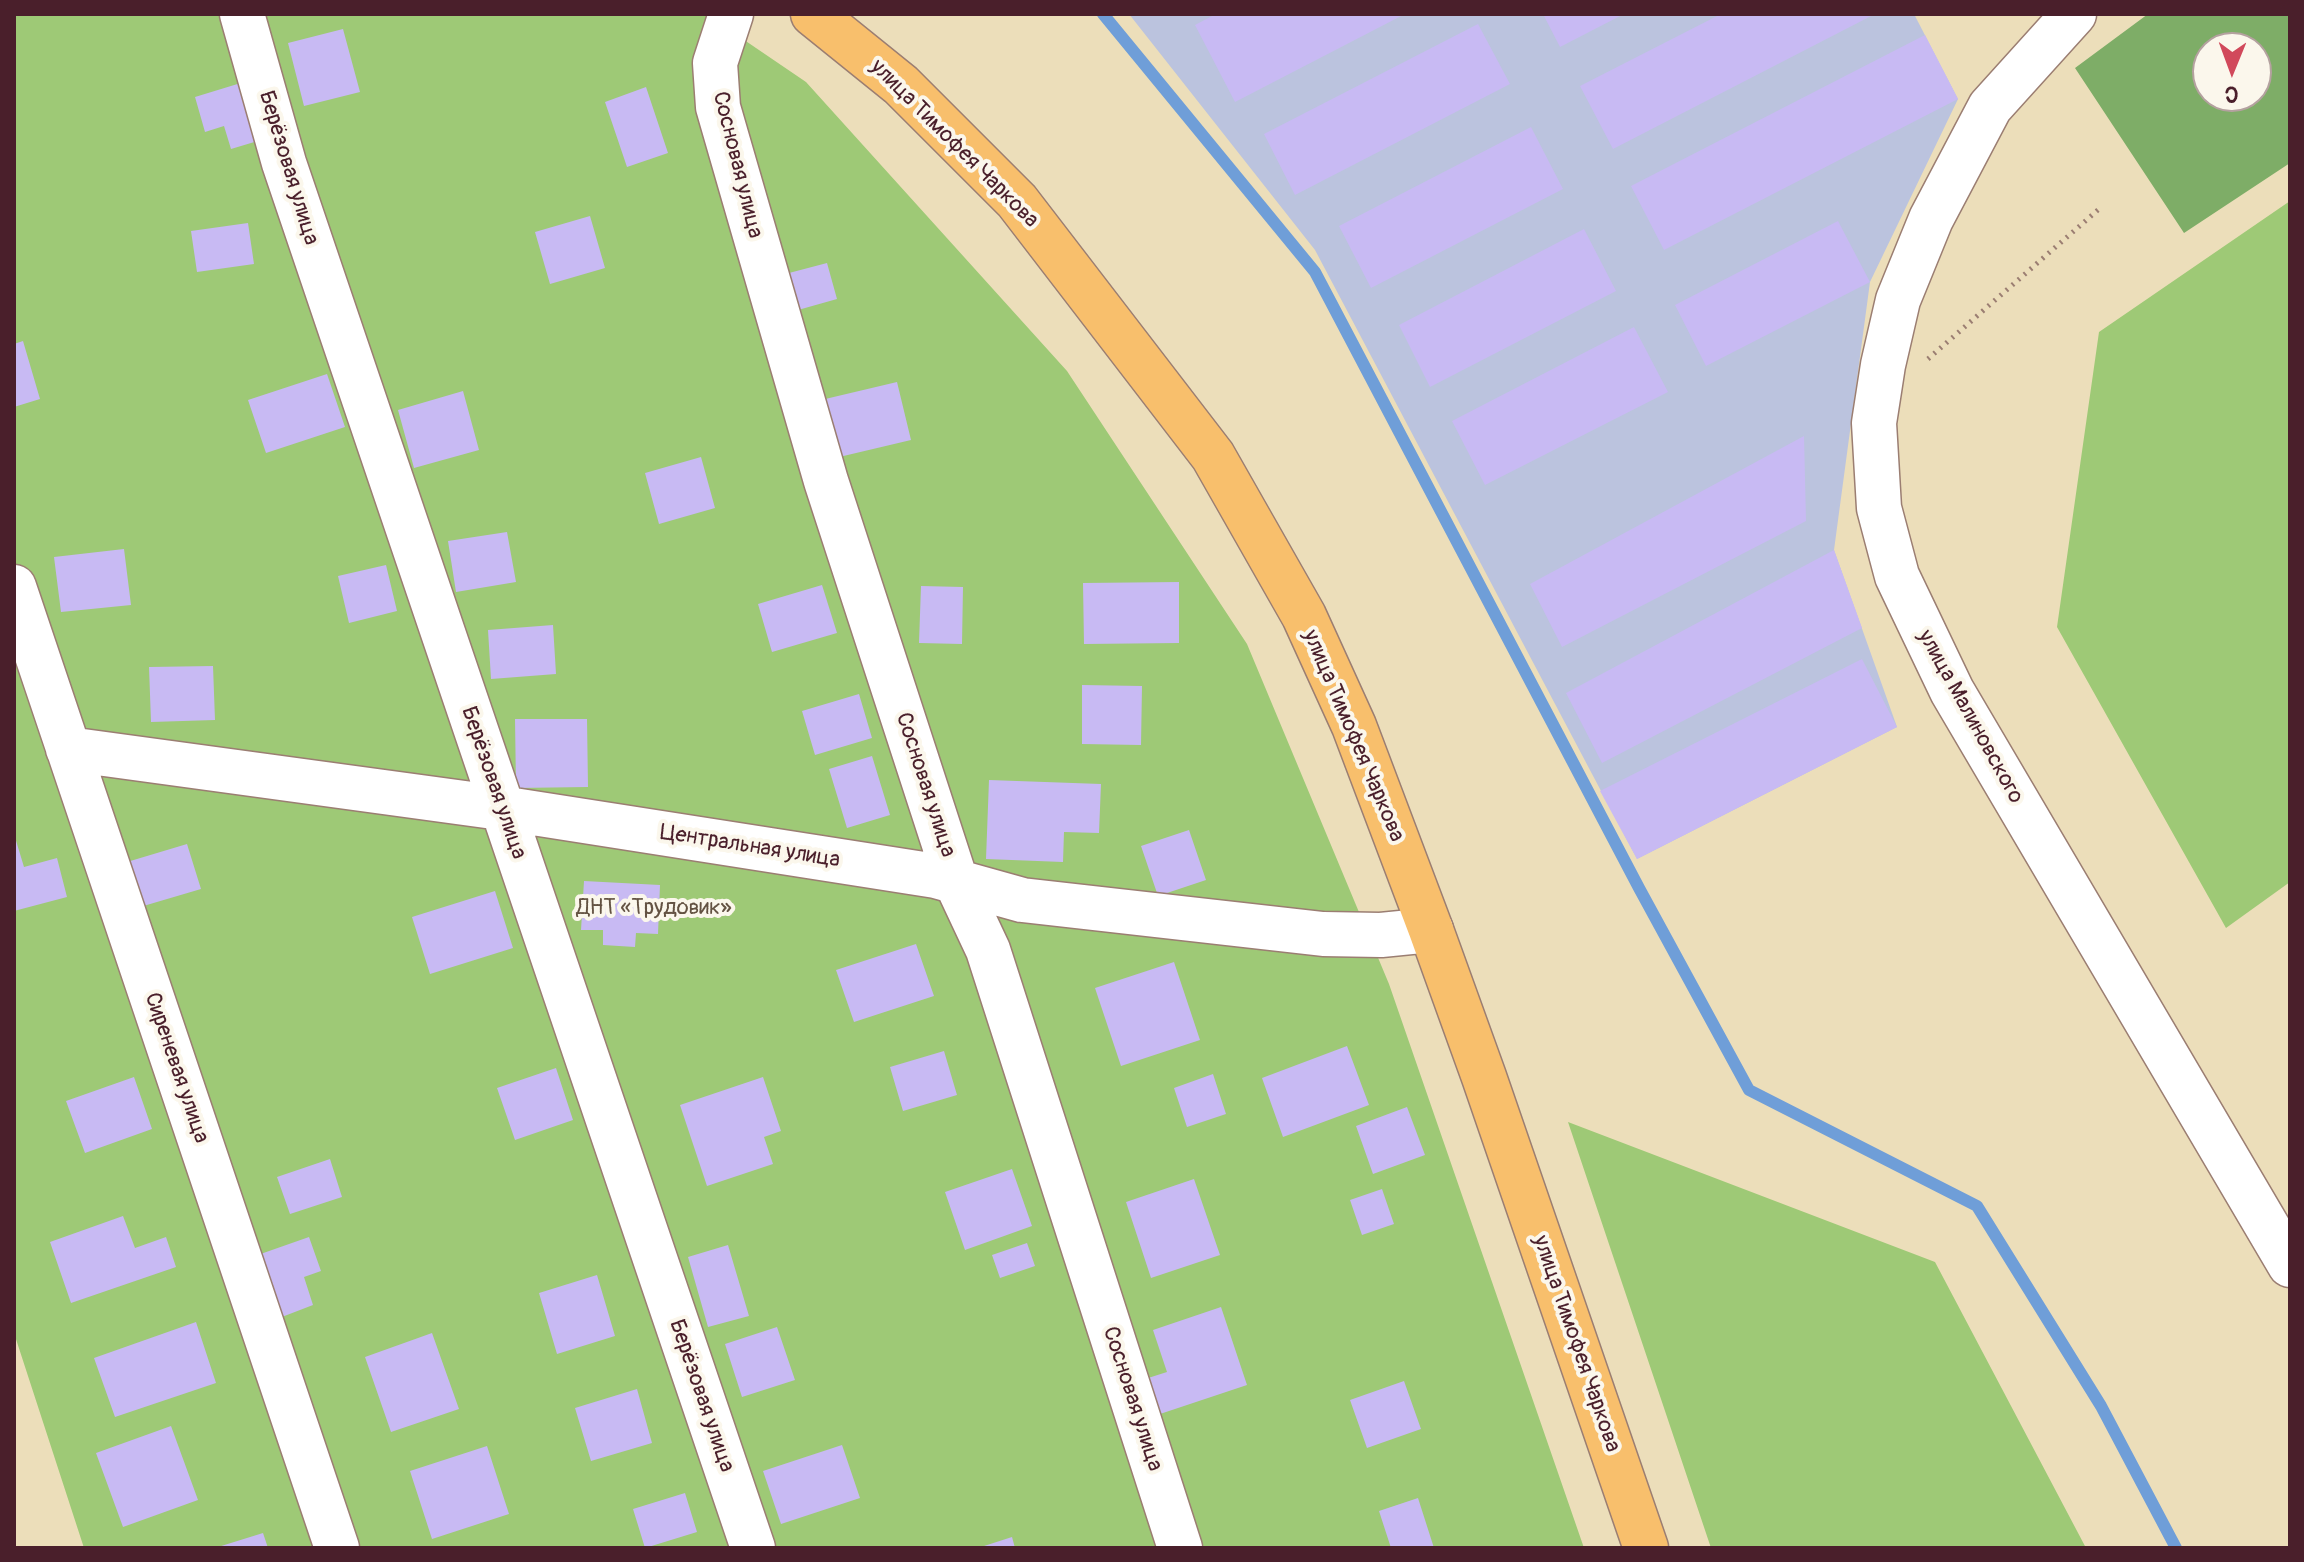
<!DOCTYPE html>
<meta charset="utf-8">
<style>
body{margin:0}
#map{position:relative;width:2304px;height:1562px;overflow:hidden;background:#ecdeba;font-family:Pangolin,sans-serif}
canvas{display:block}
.frame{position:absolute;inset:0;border:16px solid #4a1f2b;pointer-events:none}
.north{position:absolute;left:2192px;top:32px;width:80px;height:80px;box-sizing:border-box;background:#fbf7ec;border:2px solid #b4a19f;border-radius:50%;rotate:181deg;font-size:22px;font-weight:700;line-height:32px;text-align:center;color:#4a1f2b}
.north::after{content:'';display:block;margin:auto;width:28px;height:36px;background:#d1495b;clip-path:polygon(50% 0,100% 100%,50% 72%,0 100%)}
</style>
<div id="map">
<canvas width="2304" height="1562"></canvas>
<div class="frame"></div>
<div class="north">С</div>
</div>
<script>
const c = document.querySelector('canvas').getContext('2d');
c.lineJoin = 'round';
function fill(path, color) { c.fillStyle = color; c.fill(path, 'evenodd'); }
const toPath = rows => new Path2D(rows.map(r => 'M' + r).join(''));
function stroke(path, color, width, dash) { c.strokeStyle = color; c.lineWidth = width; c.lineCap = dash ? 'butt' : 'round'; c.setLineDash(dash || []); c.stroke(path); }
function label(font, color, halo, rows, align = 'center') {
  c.font = font + ' Pangolin,sans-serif'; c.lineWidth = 8; c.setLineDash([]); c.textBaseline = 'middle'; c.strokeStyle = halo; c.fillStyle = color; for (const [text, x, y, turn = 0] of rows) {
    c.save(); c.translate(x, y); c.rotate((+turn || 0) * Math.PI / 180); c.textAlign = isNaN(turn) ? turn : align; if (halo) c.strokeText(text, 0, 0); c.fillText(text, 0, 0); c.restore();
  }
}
const industrial = toPath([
 [1129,14,1914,14,1958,99,1870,282,1834,550,1897,727,1637,859,1315,250]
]);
const green = toPath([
 [14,14,706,14,806,82,1067,371,1247,644,1389,984,1584,1548,84,1548,14,1333],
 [2290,201,2290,882,2226,928,2057,627,2099,332],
 [1568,1122,1935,1262,2086,1548,1711,1548]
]);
const forest = toPath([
 [2148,14,2290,14,2290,163,2184,233,2075,68],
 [2208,48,2256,48,2256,96,2208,96]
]);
const stream = toPath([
 [1103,14,1315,272,1639,888,1749,1090,1977,1206,2101,1406,2176,1548]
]);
const building = toPath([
 [1216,14,1405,14,1235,102,1195,25],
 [1543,14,1624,14,1560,47],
 [1721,14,1875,14,1613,149,1580,86],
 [1478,24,1510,84,1295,195,1264,134],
 [343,29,360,92,304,106,288,43],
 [1925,35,1958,99,1664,250,1631,186],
 [244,82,261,140,231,149,224,126,205,132,195,97],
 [646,87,668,153,627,167,605,102],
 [1531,127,1563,189,1371,288,1339,226],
 [590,216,605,268,550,284,535,232],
 [1838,221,1870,282,1706,366,1675,305],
 [248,223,254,264,197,272,191,231],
 [1584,229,1616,291,1430,387,1399,325],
 [827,263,837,299,798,310,789,273],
 [1634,327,1668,392,1485,485,1452,421],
 [23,341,40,399,14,407,14,344],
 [327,374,345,427,266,453,248,400],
 [897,382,911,440,835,458,821,400],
 [463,391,479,450,414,468,398,410],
 [1804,436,1806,521,1562,647,1530,584],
 [701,457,715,508,659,524,645,473],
 [507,532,516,582,456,592,448,541],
 [124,549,131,605,61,612,54,557],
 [1834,550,1862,628,1602,763,1566,693],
 [386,565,397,611,349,623,338,576],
 [1179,582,1179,643,1084,644,1083,583],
 [822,585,837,633,772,652,758,604],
 [921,586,963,587,962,644,919,643],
 [553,625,556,674,491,679,488,630],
 [1862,659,1897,727,1637,859,1600,791],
 [213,666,215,720,151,722,149,667],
 [1082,685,1142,686,1141,745,1082,744],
 [859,694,872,738,815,755,802,711],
 [515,719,587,719,588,787,516,788],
 [872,756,890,815,847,828,829,769],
 [989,780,1101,784,1099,833,1064,832,1063,862,986,859],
 [1189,830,1206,880,1158,896,1141,846],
 [14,834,24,867,57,858,67,897,14,911],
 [187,844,201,889,140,907,127,862],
 [584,881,660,885,658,934,636,933,635,947,603,945,603,930,581,930],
 [495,891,513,948,430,974,412,917],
 [916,944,934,996,854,1022,836,970],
 [1174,962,1200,1040,1121,1066,1095,988],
 [1347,1046,1369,1105,1283,1137,1262,1078],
 [944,1051,957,1095,903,1111,890,1067],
 [556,1068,573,1120,515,1140,497,1088],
 [1213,1074,1226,1114,1187,1127,1174,1088],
 [134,1077,152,1129,85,1153,66,1101],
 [763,1077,781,1131,764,1137,773,1164,707,1186,680,1105],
 [1407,1107,1425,1155,1373,1174,1356,1126],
 [330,1159,342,1197,290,1214,277,1177],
 [1012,1169,1032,1226,965,1250,945,1192],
 [1194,1179,1220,1255,1151,1278,1126,1202],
 [1382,1189,1394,1224,1362,1235,1350,1200],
 [123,1216,135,1248,166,1237,176,1267,71,1303,50,1242],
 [309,1237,321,1271,304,1277,313,1305,274,1320,252,1257],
 [1027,1243,1035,1266,1000,1278,992,1255],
 [728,1245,749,1316,708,1327,688,1257],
 [597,1275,615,1336,557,1354,539,1293],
 [1221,1307,1247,1385,1157,1415,1145,1379,1167,1372,1153,1330],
 [196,1322,216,1383,115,1417,94,1358],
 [777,1327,795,1380,742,1397,725,1344],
 [432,1333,459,1409,391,1432,365,1357],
 [1404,1381,1421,1429,1367,1448,1350,1400],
 [637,1389,652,1443,591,1461,575,1408],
 [171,1426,198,1500,123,1527,96,1453],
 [842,1445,860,1498,781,1524,763,1471],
 [487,1446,509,1514,432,1539,410,1471],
 [685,1493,697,1532,645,1548,633,1509],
 [1418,1498,1434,1548,1391,1548,1379,1511],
 [263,1533,268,1548,218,1548,218,1547],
 [1012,1537,1015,1548,981,1548,981,1547]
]);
const path = toPath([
 [1928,359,2099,209]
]);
const minor = toPath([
 [242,14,284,163,753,1548],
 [731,14,715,63,718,107,826,481,957,884,988,950,1180,1548],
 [2074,14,1990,107,1931,219,1898,300,1883,365,1874,423,1879,508,1897,576,1952,691,2290,1265],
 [14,587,337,1548],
 [68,749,501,808,936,876,1022,900,1323,934,1381,935,1431,930]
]);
const major = toPath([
 [813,14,901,85,1017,201,1213,456,1304,616,1354,726,1431,930,1484,1077,1646,1548]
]);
const streetNames = [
 ["улица Тимофея Чаркова",954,144,45],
 ["Сосновая улица",737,165,76],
 ["Берёзовая улица",288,168,73],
 ["улица Малиновского",1970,717,61],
 ["улица Тимофея Чаркова",1353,736,67],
 ["Берёзовая улица",493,783,71],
 ["Сосновая улица",925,785,72],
 ["Центральная улица",750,847,9],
 ["Сиреневая улица",176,1068,71],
 ["улица Тимофея Чаркова",1576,1344,71],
 ["Берёзовая улица",701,1396,71],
 ["Сосновая улица",1132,1399,72]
];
const parkNames = [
 ["ДНТ «Трудовик»",654,908]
];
fill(industrial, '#bbc3de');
fill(green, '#9ec976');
fill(forest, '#7ead67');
stroke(stream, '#6f9ed8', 12);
fill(building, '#c8baf3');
stroke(minor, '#9b7e72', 47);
stroke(major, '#9b7e72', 47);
stroke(path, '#9b7e72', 5, [2, 6]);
stroke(minor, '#fff', 44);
stroke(major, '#f8bf6c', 44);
label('22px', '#4a1f2b', '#fbf7ec', streetNames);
label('22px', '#635242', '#fbf7ec', parkNames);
</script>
